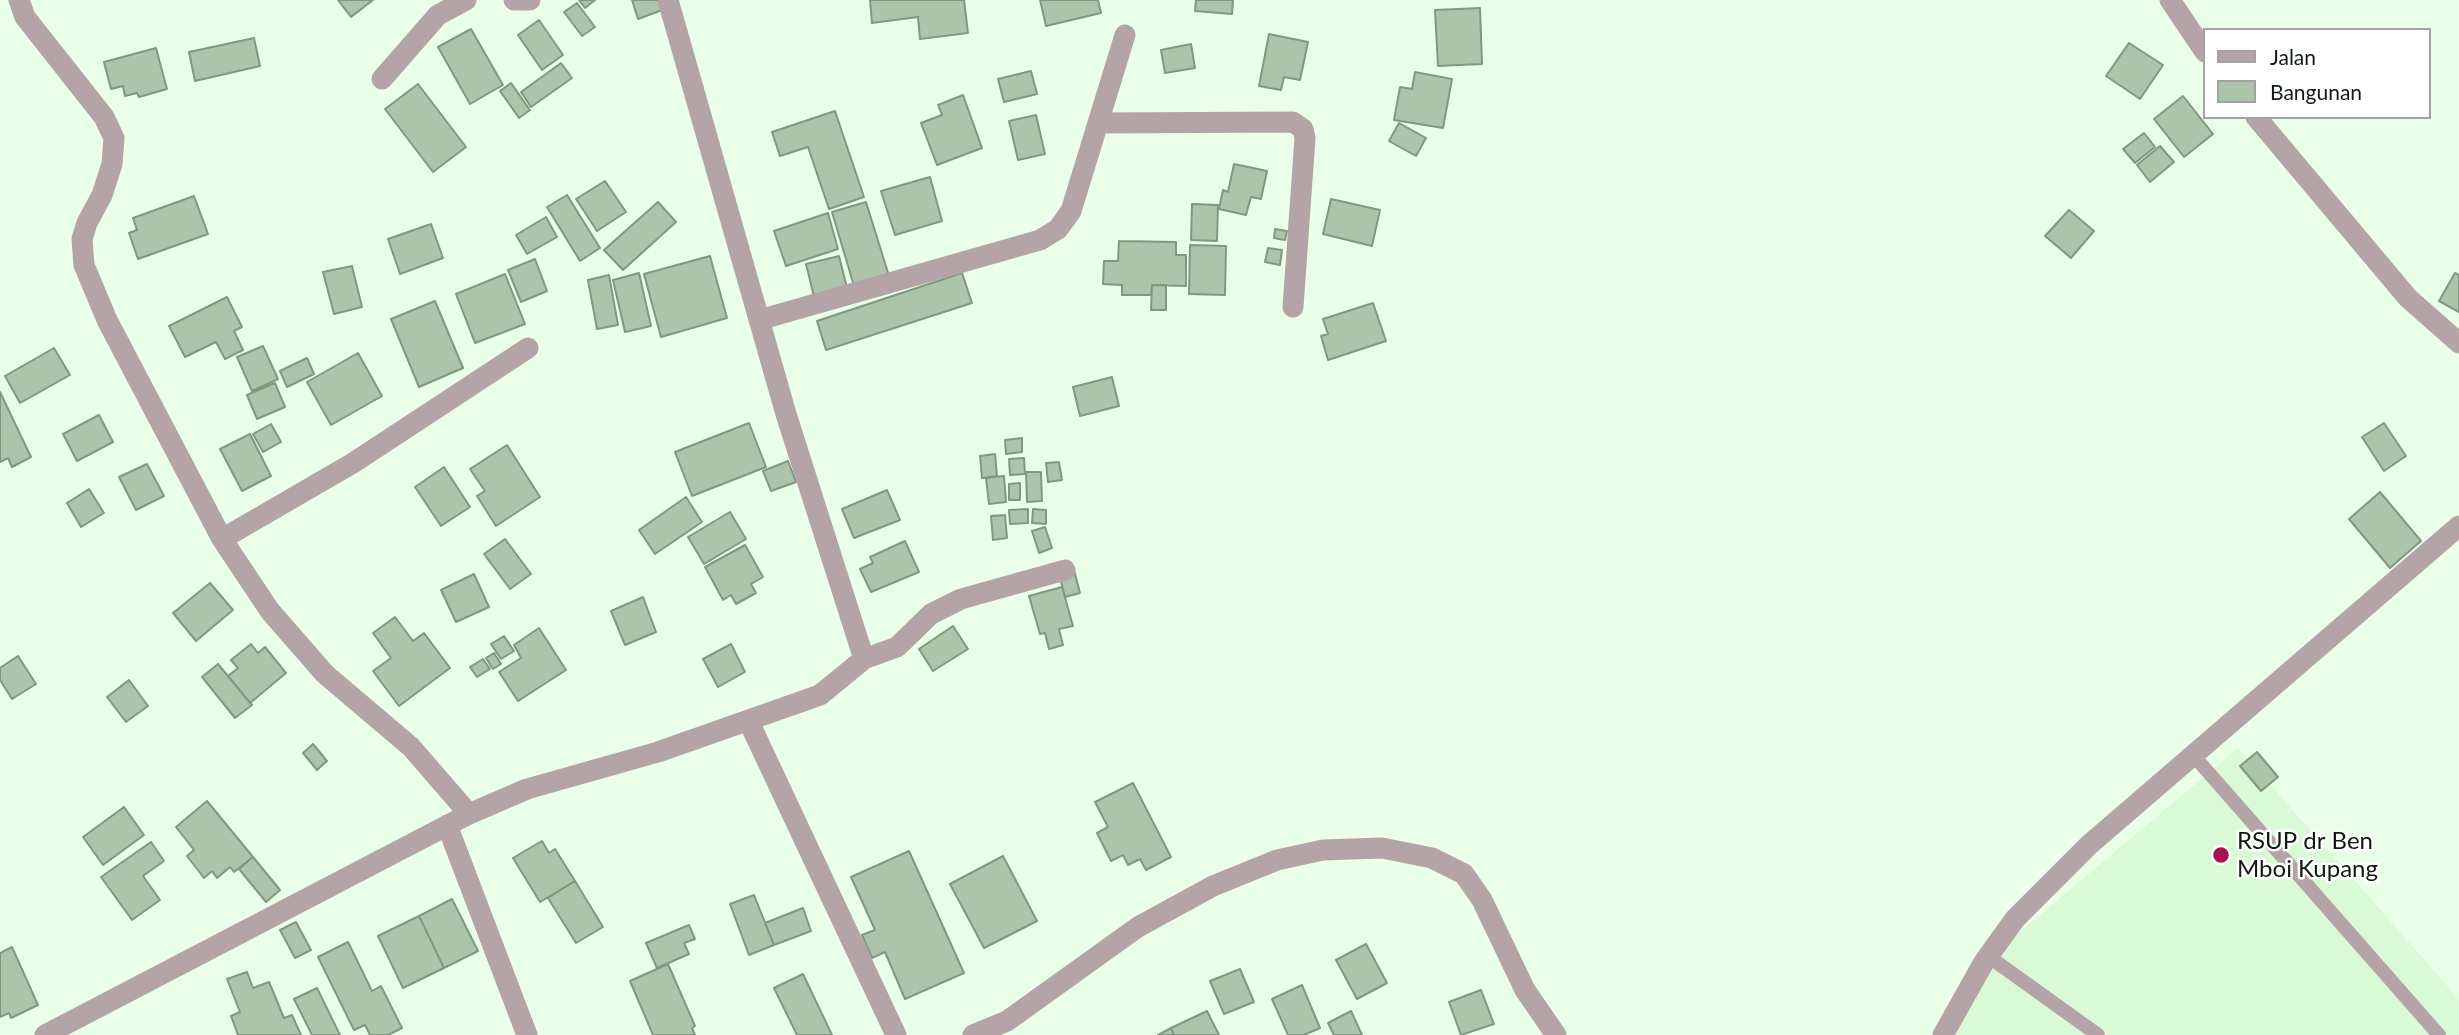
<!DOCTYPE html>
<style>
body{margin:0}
#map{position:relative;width:2459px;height:1035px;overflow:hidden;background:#eaffe8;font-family:Lato,sans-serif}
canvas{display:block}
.legend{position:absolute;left:2203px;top:28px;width:228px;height:91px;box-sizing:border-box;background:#fff;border:2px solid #a0a39f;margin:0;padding:9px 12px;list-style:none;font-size:21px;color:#111a10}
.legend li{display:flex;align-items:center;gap:14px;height:35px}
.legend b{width:35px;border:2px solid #a0a39f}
</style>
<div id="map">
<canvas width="2459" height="1035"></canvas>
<ul class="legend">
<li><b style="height:9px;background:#b5a4a7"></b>Jalan</li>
<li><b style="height:19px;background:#acc5aa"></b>Bangunan</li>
</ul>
</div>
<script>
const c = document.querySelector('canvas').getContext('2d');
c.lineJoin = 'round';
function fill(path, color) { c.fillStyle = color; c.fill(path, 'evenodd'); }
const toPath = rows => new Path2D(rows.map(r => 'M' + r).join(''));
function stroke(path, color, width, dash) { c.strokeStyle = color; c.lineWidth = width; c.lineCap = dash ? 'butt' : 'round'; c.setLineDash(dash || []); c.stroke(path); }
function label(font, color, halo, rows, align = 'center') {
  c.font = font + ' Lato,sans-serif'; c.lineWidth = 5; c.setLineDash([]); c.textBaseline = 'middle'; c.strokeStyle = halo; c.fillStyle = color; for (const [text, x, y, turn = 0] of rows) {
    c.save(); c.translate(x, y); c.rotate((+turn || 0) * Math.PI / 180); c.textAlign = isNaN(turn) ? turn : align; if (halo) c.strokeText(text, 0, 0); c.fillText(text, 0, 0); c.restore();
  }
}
const built = toPath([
 [2238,748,2459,999,2459,1035,1949,1035,1984,962]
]);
const building = toPath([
 [338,0,373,0,351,17,338,0],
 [579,0,595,0,585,8,579,0],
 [632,0,662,0,665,9,638,19,632,0],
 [870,0,964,0,968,33,920,39,918,17,872,23,870,0],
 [1040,0,1098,0,1101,13,1046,26,1040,0],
 [1196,0,1233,0,1232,14,1195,11,1196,0],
 [577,3,595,27,582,36,564,12,577,3],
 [1480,8,1482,64,1438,66,1435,10,1480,8],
 [539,20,563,55,542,70,518,35,539,20],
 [471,29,503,85,470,104,438,47,471,29],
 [1269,34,1308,42,1300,80,1284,77,1281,90,1259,86,1269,34],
 [254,38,260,66,195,81,189,52,254,38],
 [2129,43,2163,65,2140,99,2106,76,2129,43],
 [1191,44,1195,68,1165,73,1161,50,1191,44],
 [156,48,167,89,139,97,137,93,125,96,123,86,111,89,104,62,156,48],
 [561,63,572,78,531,107,521,92,561,63],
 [1031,71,1037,94,1004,102,998,79,1031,71],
 [1415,72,1452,79,1443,128,1394,120,1400,87,1412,89,1415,72],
 [511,83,530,110,519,118,500,91,511,83],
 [418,84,466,147,433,172,385,109,418,84],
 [963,95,982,148,937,165,921,123,942,115,938,105,963,95],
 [2183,96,2213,134,2184,157,2154,119,2183,96],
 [835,111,864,197,829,209,808,147,780,156,772,132,835,111],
 [1036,115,1045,154,1018,160,1009,121,1036,115],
 [1399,123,1426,138,1416,156,1389,141,1399,123],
 [2144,133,2155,147,2135,163,2123,149,2144,133],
 [2160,146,2174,162,2150,182,2137,165,2160,146],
 [1234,164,1267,171,1261,199,1251,197,1246,215,1219,209,1223,190,1228,192,1234,164],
 [930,177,942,221,895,235,881,191,930,177],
 [605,181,626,212,597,231,576,199,605,181],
 [567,195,600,248,580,261,547,207,567,195],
 [194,196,208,234,138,259,129,233,137,230,133,218,194,196],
 [1331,199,1380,210,1372,246,1323,234,1331,199],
 [658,202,676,222,623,270,604,250,658,202],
 [866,202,889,276,854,286,832,212,866,202],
 [1192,204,1218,205,1217,241,1191,240,1192,204],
 [2069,210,2094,231,2071,258,2045,236,2069,210],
 [828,213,838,249,786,266,774,231,828,213],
 [546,217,557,237,527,254,516,235,546,217],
 [431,224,443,258,400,274,388,239,431,224],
 [1275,229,1287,231,1285,240,1274,238,1275,229],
 [1119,241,1176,242,1176,255,1186,255,1186,286,1152,285,1151,295,1122,295,1122,285,1103,284,1104,261,1118,261,1119,241],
 [1190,245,1226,246,1225,295,1189,294,1190,245],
 [1268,248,1282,250,1280,265,1265,262,1268,248],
 [710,256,727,318,661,337,644,274,710,256],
 [839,256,848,292,815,301,806,264,839,256],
 [535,259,547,291,521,302,508,270,535,259],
 [352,266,362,307,334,314,323,272,352,266],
 [639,273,651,326,625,332,613,280,639,273],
 [962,273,972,303,826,350,817,321,962,273],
 [2455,273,2459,275,2459,312,2439,301,2455,273],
 [505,274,525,324,475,343,456,294,505,274],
 [609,275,618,325,597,329,588,280,609,275],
 [1152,285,1166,285,1166,310,1151,310,1152,285],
 [227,297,242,327,234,331,243,350,225,359,216,342,185,357,169,326,227,297],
 [435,301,463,368,419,387,391,319,435,301],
 [1373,303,1386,341,1328,360,1321,336,1328,334,1323,319,1373,303],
 [263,346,278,379,252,391,237,357,263,346],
 [54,348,70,375,20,403,5,376,54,348],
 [358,353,382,396,331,425,307,382,358,353],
 [307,358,314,374,287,387,280,371,307,358],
 [1112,377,1119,406,1080,416,1073,387,1112,377],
 [275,383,285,407,257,419,247,395,275,383],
 [0,392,31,457,12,467,8,458,0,462,0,392],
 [99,415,113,442,77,461,63,434,99,415],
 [749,423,766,467,692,496,675,452,749,423],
 [2384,423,2406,456,2384,471,2362,437,2384,423],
 [271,424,281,442,263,452,253,434,271,424],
 [250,434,271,476,242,491,220,449,250,434],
 [1022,438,1022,452,1006,454,1005,440,1022,438],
 [507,445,540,497,496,526,477,496,485,491,470,469,507,445],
 [995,454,997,476,982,478,980,456,995,454],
 [1024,458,1025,474,1010,475,1009,459,1024,458],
 [788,461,796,482,771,491,763,471,788,461],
 [1059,462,1062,480,1048,482,1046,463,1059,462],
 [147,464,164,496,136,510,119,477,147,464],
 [444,467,470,507,441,526,415,487,444,467],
 [1026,472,1041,472,1042,501,1027,502,1026,472],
 [1004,476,1006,502,989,504,986,478,1004,476],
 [1020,483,1020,500,1009,500,1009,484,1020,483],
 [89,489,104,513,81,527,67,503,89,489],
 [887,490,900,520,854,538,842,509,887,490],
 [2380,492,2421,541,2390,568,2349,519,2380,492],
 [686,497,702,522,655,554,639,530,686,497],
 [1028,509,1028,523,1010,524,1009,510,1028,509],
 [1033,509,1046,510,1046,524,1032,523,1033,509],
 [730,512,746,539,704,564,688,537,730,512],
 [1005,515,1007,538,993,540,991,516,1005,515],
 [1045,527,1052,548,1039,553,1032,531,1045,527],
 [505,539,531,574,510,589,484,554,505,539],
 [905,541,919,572,871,592,860,569,873,563,870,557,905,541],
 [745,545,763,577,751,584,756,593,736,604,731,595,723,600,705,567,745,545],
 [1074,570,1080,593,1065,597,1059,574,1074,570],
 [474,574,489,607,456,622,441,590,474,574],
 [210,583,233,610,196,641,173,613,210,583],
 [1062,587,1073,626,1059,629,1063,645,1049,649,1045,633,1040,634,1029,596,1062,587],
 [643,597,656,632,625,645,611,611,643,597],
 [395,617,413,641,424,633,450,668,399,706,373,671,391,658,373,633,395,617],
 [953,626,968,649,933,671,919,649,953,626],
 [539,628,566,670,518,701,499,672,521,658,514,645,539,628],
 [504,636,514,651,501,659,491,644,504,636],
 [251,644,258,653,265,647,286,673,250,703,228,676,238,668,231,660,251,644],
 [731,644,745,672,718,687,703,659,731,644],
 [494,653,501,664,493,669,486,658,494,653],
 [18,656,36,684,12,699,0,680,0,668,18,656],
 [483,659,490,669,477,677,470,667,483,659],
 [218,664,252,705,235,718,202,677,218,664],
 [129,680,148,706,126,722,107,697,129,680],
 [313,744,327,761,317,770,303,753,313,744],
 [2257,752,2278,777,2261,791,2240,766,2257,752],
 [1133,783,1171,857,1146,870,1140,859,1128,865,1123,855,1111,861,1097,833,1108,827,1095,802,1133,783],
 [207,801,253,857,234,872,230,867,217,878,212,871,204,878,187,856,194,850,176,827,207,801],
 [124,807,144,835,103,865,83,837,124,807],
 [542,841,549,853,555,849,575,881,540,902,513,858,542,841],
 [151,842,164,861,143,876,160,900,132,920,101,877,151,842],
 [909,851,964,973,905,999,885,952,872,958,862,935,875,930,851,877,909,851],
 [1003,856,1037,921,984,948,950,884,1003,856],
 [253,857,280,890,266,902,239,869,253,857],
 [575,881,603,927,576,943,548,898,575,881],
 [754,895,774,945,749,955,730,904,754,895],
 [452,899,478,951,444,968,419,916,452,899],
 [803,908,811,931,774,945,765,923,803,908],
 [419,916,444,968,403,988,378,936,419,916],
 [296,922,311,950,295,958,280,930,296,922],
 [689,925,695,939,684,943,689,954,657,968,646,943,689,925],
 [348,942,372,991,381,986,402,1028,388,1035,370,1035,365,1025,354,1030,318,957,348,942],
 [1366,944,1387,983,1357,999,1336,960,1366,944],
 [12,947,38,1005,11,1018,9,1013,0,1017,0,953,12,947],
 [668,964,695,1026,692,1028,695,1035,653,1035,630,981,668,964],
 [1240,969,1254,1002,1224,1014,1210,981,1240,969],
 [247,972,253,988,269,982,284,1018,292,1015,301,1035,238,1035,231,1016,240,1012,227,979,247,972],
 [803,974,832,1035,797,1035,774,988,803,974],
 [1302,985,1320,1028,1304,1035,1288,1035,1272,999,1302,985],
 [317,988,340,1035,312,1035,294,999,317,988],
 [1481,990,1494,1024,1461,1035,1449,1002,1481,990],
 [1207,1011,1219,1035,1174,1035,1171,1028,1207,1011],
 [1351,1011,1362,1035,1334,1035,1328,1023,1351,1011],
 [1171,1028,1174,1035,1158,1035,1171,1028]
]);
const service = toPath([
 [2194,756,2439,1035],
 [1988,956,2098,1035]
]);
const minor = toPath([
 [19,0,25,17,104,117,114,138,112,164,102,195,87,223,82,239,84,265,107,320,222,539,270,611,325,674,411,747,469,814],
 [514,0,530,0],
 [668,0,786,414,864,659],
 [2170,0,2205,52],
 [382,79,438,15,466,0],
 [2256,117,2408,298,2459,343],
 [1098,123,1293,122,1303,129,1305,138,1293,307],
 [759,320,1040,240,1058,229,1071,211,1125,35],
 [222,539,353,463,528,348],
 [749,722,896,1035],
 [447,825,527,1035],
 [45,1035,469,814,527,789,658,752,820,695,864,659,897,647,931,614,961,599,1065,570],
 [973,1035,1007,1021,1138,927,1213,886,1277,860,1323,850,1382,848,1432,858,1464,874,1482,900,1525,990,1556,1035],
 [1943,1035,1984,962,2015,919,2089,845,2459,526]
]);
const markers = [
 [2221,855,9,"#a71550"]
];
const poiNames = [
 ["RSUP dr Ben",2237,841],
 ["Mboi Kupang",2237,869]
];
fill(built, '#daf9d7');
fill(building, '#acc5aa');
stroke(building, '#81987e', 2);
stroke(service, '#b5a4a7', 14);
stroke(minor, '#b5a4a7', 21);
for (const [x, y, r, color] of markers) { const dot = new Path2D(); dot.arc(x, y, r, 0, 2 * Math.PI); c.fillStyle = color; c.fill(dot); stroke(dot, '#fff', 2.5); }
label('24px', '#111a10', '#fff', poiNames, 'left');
</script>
